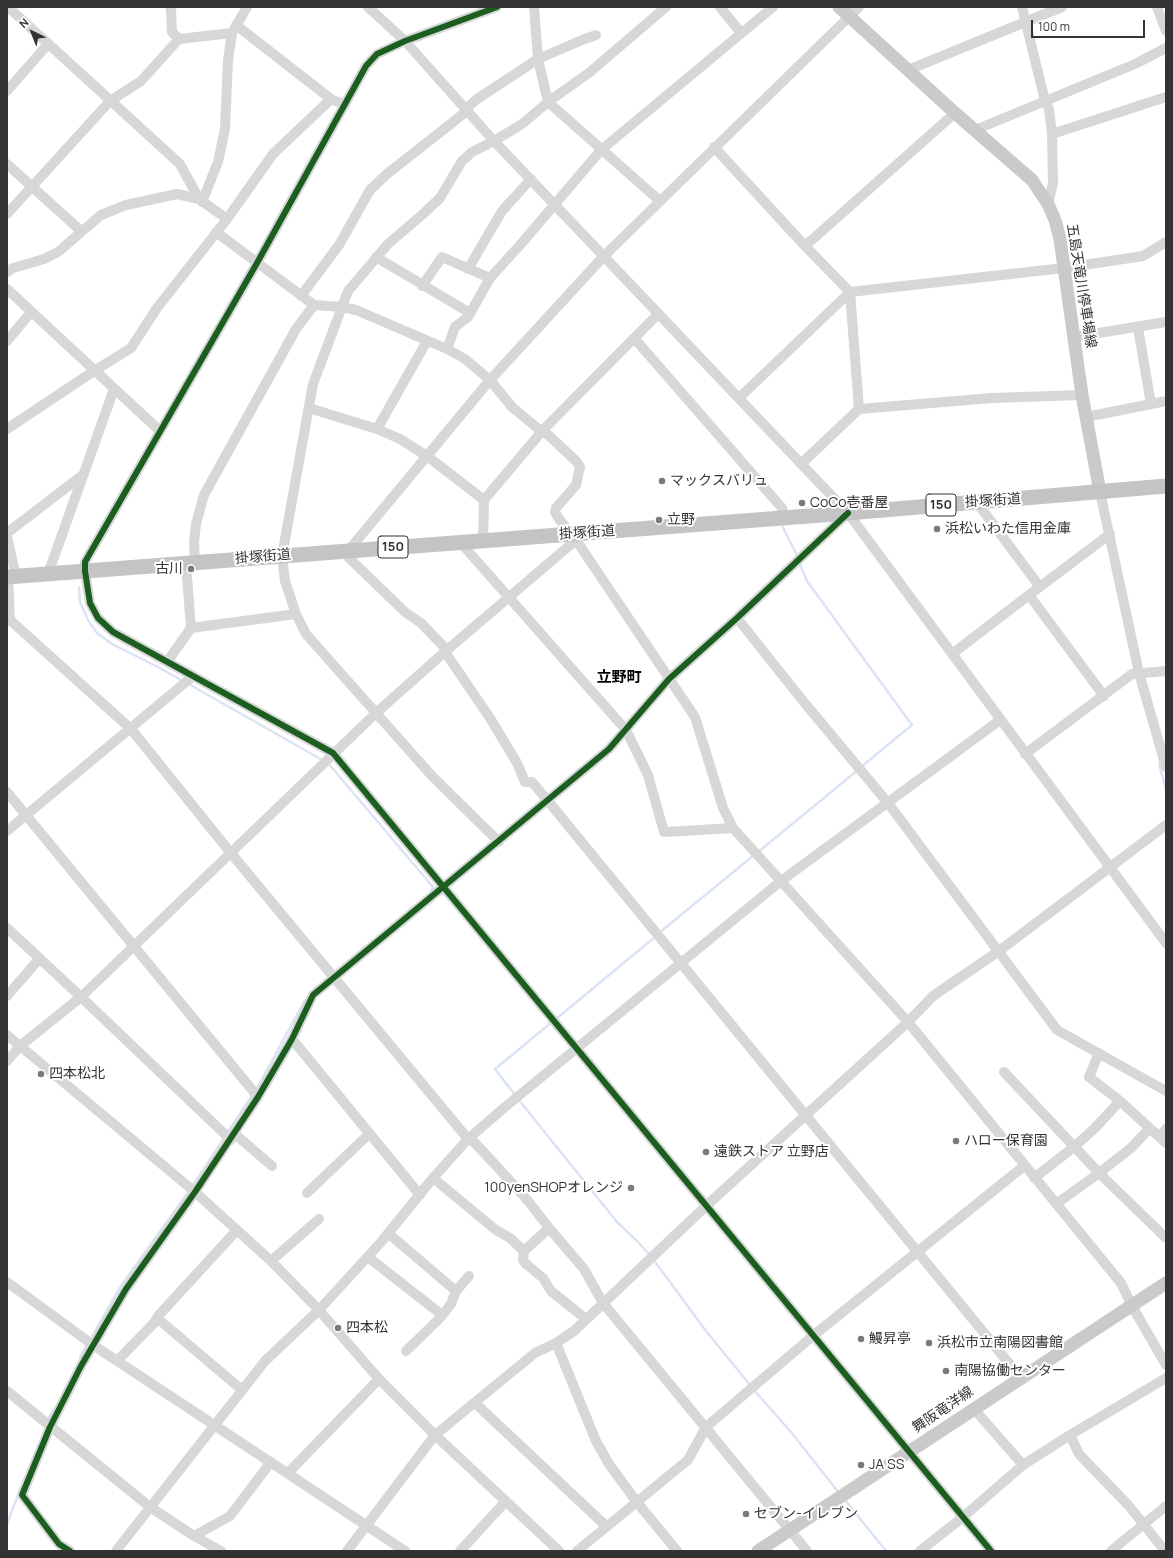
<!DOCTYPE html>
<meta charset="utf-8">
<style>
body{margin:0}
#map{position:relative;width:1173px;height:1558px;overflow:hidden;background:#fff;font-family:Manrope,sans-serif}
canvas{display:block}
.frame{position:absolute;inset:0;border:8px solid #333;pointer-events:none}
.north{position:absolute;left:12px;top:12px;width:40px;height:40px;-webkit-text-stroke:3px #fff;paint-order:stroke;rotate:317deg;font-size:11px;font-weight:700;line-height:16px;text-align:center;color:#333}
.north::after{content:'';display:block;margin:auto;width:14px;height:18px;background:#333;clip-path:polygon(50% 0,100% 100%,50% 72%,0 100%)}
.scale{position:absolute;left:1031px;top:20px;width:114px;height:18px;box-sizing:border-box;border:2px solid #333;border-top:0;padding-left:5px;font-size:12px;line-height:14px;white-space:nowrap;color:#333;-webkit-text-stroke:3px #fff;paint-order:stroke}
</style>
<div id="map">
<canvas width="1173" height="1558"></canvas>
<div class="frame"></div>
<div class="north">N</div>
<div class="scale">100 m</div>
</div>
<script>
const c = document.querySelector('canvas').getContext('2d');
c.lineJoin = 'round';
const toPath = rows => new Path2D(rows.map(r => 'M' + r).join(''));
function stroke(path, color, width, dash) { c.strokeStyle = color; c.lineWidth = width; c.lineCap = dash ? 'butt' : 'round'; c.setLineDash(dash || []); c.stroke(path); }
function label(font, color, halo, rows, align = 'center') {
  c.font = font + ' Manrope,"Noto Sans JP",sans-serif'; c.lineWidth = 4; c.setLineDash([]); c.textBaseline = 'middle'; c.strokeStyle = halo; c.fillStyle = color; for (const [text, x, y, turn = 0] of rows) {
    c.save(); c.translate(x, y); c.rotate((+turn || 0) * Math.PI / 180); c.textAlign = isNaN(turn) ? turn : align; if (halo) c.strokeText(text, 0, 0); c.fillText(text, 0, 0); c.restore();
  }
}
const stream = toPath([
 [781,524,798,557],
 [799,562,807,581,912,725,861,767],
 [79,587,80,602,88,620,97,633,112,644,158,667,183,681],
 [187,683,324,761],
 [328,763,433,887,431,891],
 [1163,764,1159,764,1166,789],
 [758,852,858,770],
 [659,933,754,855],
 [556,1019,655,937],
 [256,1090,305,1000],
 [515,1095,495,1069,552,1022],
 [518,1099,617,1222,635,1239,650,1255],
 [227,1133,253,1094],
 [192,1187,224,1138],
 [653,1259,706,1331,750,1385],
 [90,1340,120,1287,189,1191],
 [80,1357,87,1344],
 [753,1389,791,1432,839,1493],
 [47,1421,53,1410],
 [845,1500,886,1551],
 [7,1524,18,1495]
]);
const minor = toPath([
 [8,7,180,164,199,199,227,219],
 [170,7,171,9,172,32,179,39],
 [368,7,405,41,494,141,848,513,1166,943],
 [497,7,405,41,377,54,366,66,257,263,85,562,85,571,90,603,98,618,113,632,333,753,991,1551],
 [534,7,538,59,548,102,660,201],
 [720,7,741,33],
 [1022,7,1045,101,1049,109,1052,134,1053,183,1048,204],
 [1157,7,1166,31],
 [236,25,331,99,345,105],
 [908,70,1062,7],
 [7,91,48,44],
 [466,109,477,99,538,59,582,40,596,35],
 [975,130,1135,64,1166,48],
 [1052,134,1166,97],
 [714,147,805,246,850,292,859,409],
 [7,164,81,231],
 [202,202,218,162,225,129,228,60,232,33,247,7],
 [7,214,110,101,141,81,179,39,232,33],
 [216,232,314,305,342,307,356,310,447,349,465,359,490,380,512,407,541,431],
 [805,246,955,113],
 [376,257,470,313],
 [468,269,502,211,531,179],
 [7,272,13,268,44,259,58,252,101,215,126,205,177,194,199,199],
 [422,286,442,257,490,278],
 [7,289,160,431],
 [301,296,339,245,370,190,387,174,467,111],
 [1138,328,1151,404],
 [1074,337,1166,322],
 [634,338,782,508,784,518],
 [7,341,31,312],
 [447,349,455,327,468,317,490,278,521,244,601,150,773,7],
 [739,398,850,292,1064,268,1143,256,1166,242],
 [309,408,377,429,400,439,427,456,484,500],
 [1086,417,1166,401],
 [7,429,94,371,131,348,157,308,227,219,273,154,331,99],
 [377,429,427,341],
 [543,430,576,461,580,467,576,485,556,508,555,512,559,519,576,540,695,717,723,808,733,828,908,1022,1121,1283,1132,1306,1166,1365],
 [801,464,859,409,992,398,1082,395],
 [1100,492,1139,673,1166,767],
 [981,502,981,508,1040,587],
 [7,533,84,474],
 [7,537,16,576],
 [483,541,484,500,543,430,658,314],
 [460,542,626,730,648,775,664,832,733,828],
 [195,563,194,542,196,524,204,495,296,329,314,305],
 [48,574,114,389],
 [8,577,10,620,131,729,230,852,468,1139,475,1143,502,1172,529,1202,549,1228,584,1269,603,1303,807,1551],
 [737,618,803,701,888,803,1057,1030,1166,1091],
 [191,628,296,614],
 [447,650,421,623,405,612,348,557,348,551,490,380,604,256,859,7],
 [445,652,490,718,517,763,525,782,532,782,548,801,1021,1378],
 [952,654,1029,595],
 [167,662,191,628,186,563],
 [1104,696,1029,595,1110,534],
 [1025,754,1132,674,1166,671],
 [7,792,258,1097],
 [7,831,193,676],
 [499,842,432,776,376,713,306,634,296,614,285,581,282,556,313,384,348,291,388,244,423,214,440,198,462,161,472,152,494,141,522,124,548,102,590,72,666,7],
 [7,928,81,997,231,1140],
 [7,996,39,959],
 [7,1035,195,1192,271,1261,319,1310,379,1379,435,1435,559,1551],
 [292,1039,420,1195],
 [1099,1053,1089,1077,1120,1101,1166,1143],
 [7,1061,20,1046,81,997,376,713,447,650,576,540],
 [1004,1072,1099,1173,1056,1204],
 [1149,1129,1131,1148,1099,1173,1166,1238],
 [235,1134,272,1166],
 [1159,1137,1166,1129],
 [433,1178,496,1230,510,1238,524,1251,523,1260,526,1264,543,1278,551,1291,586,1319],
 [1034,1178,1074,1147,1095,1128,1120,1101],
 [307,1193,369,1134],
 [389,1234,456,1291],
 [524,1251,549,1228],
 [368,1257,442,1315],
 [271,1261,319,1219],
 [7,1282,93,1345,405,1551],
 [157,1318,242,1390],
 [556,1343,596,1441,609,1464,636,1501,677,1551],
 [406,1351,440,1318,451,1304,456,1291,469,1276],
 [117,1361,154,1323,159,1315,237,1230],
 [7,1391,150,1507,194,1536,221,1551],
 [475,1403,606,1526],
 [974,1409,1023,1465],
 [1070,1435,1079,1454,1129,1506,1165,1551],
 [288,1473,379,1379],
 [194,1536,230,1516,271,1462],
 [70,1551,59,1544,22,1495,50,1427,81,1366,126,1289,195,1192,258,1097,292,1039,313,995,609,749,669,679,737,618,848,513],
 [116,1551,265,1361,319,1310,382,1241,433,1178,468,1139,505,1107,781,881,1000,720],
 [347,1551,435,1435,535,1353,556,1343,574,1331,706,1206,908,1022,933,996,999,951,1166,825],
 [460,1551,506,1501],
 [577,1551,688,1460,706,1427,814,1335,1024,1166],
 [920,1551,963,1517,1023,1465,1070,1435,1166,1378],
 [1111,1551,1166,1506]
]);
const major = toPath([
 [839,7,955,113,1032,180,1048,204,1055,220,1060,239,1082,395,1100,492],
 [758,1551,1166,1283]
]);
const highway = toPath([
 [7,577,848,513,1166,486]
]);
const cycleway = toPath([
 [497,7,405,41,377,54,366,66,257,263,85,562,85,571,90,603,98,618,113,632,333,753,991,1551],
 [70,1551,59,1544,22,1495,50,1427,81,1366,126,1289,195,1192,258,1097,292,1039,313,995,609,749,669,679,737,618,848,513]
]);
const markers = [
 [662,481,4,"#7a7a7a"],
 [802,503,4,"#7a7a7a"],
 [659,520,4,"#7a7a7a"],
 [937,529,4,"#7a7a7a"],
 [191,569,4,"#7a7a7a"],
 [41,1074,4,"#7a7a7a"],
 [956,1141,4,"#7a7a7a"],
 [706,1152,4,"#7a7a7a"],
 [631,1188,4,"#7a7a7a"],
 [338,1328,4,"#7a7a7a"],
 [861,1339,4,"#7a7a7a"],
 [929,1343,4,"#7a7a7a"],
 [946,1371,4,"#7a7a7a"],
 [861,1465,4,"#7a7a7a"],
 [746,1514,4,"#7a7a7a"]
];
const shields = [
 [941,505,30],
 [393,547,30]
];
const shieldNames = [
 ["150",941,505],
 ["150",393,547]
];
const streetNames = [
 ["五島天竜川停車場線",1081,286,81],
 ["掛塚街道",993,501,-4],
 ["掛塚街道",587,533,-4],
 ["掛塚街道",263,557,-5],
 ["舞阪竜洋線",943,1410,-34]
];
const poiNames = [
 ["マックスバリュ",670,481],
 ["CoCo壱番屋",810,503],
 ["立野",667,520],
 ["浜松いわた信用金庫",945,529],
 ["古川",183,569,"right"],
 ["四本松北",49,1074],
 ["ハロー保育園",964,1141],
 ["遠鉄ストア 立野店",714,1152],
 ["100yenSHOPオレンジ",623,1188,"right"],
 ["四本松",346,1328],
 ["鰻昇亭",869,1339],
 ["浜松市立南陽図書館",937,1343],
 ["南陽協働センター",954,1371],
 ["JA SS",869,1465],
 ["セブン-イレブン",754,1514]
];
const neighbourhoodNames = [
 ["立野町",619,678]
];
stroke(stream, '#dbe4f4', 2.5);
stroke(minor, '#d7d7d7', 10);
stroke(major, '#cacaca', 13);
stroke(highway, '#c4c4c4', 15);
stroke(cycleway, '#1b5e20', 6);
for (const [x, y, r, color] of markers) { const dot = new Path2D(); dot.arc(x, y, r, 0, 2 * Math.PI); c.fillStyle = color; c.fill(dot); stroke(dot, '#fff', 1.5); }
for (const [x, y, w] of shields) { const box = new Path2D(); box.roundRect(x - w / 2, y - 11, w, 22, 3); c.fillStyle = '#fff'; c.fill(box); stroke(box, '#333', 1); }
label('bold 13px', '#333', null, shieldNames);
label('14px', '#333', '#fff', streetNames);
label('14px', '#333', '#fff', poiNames, 'left');
label('bold 15px', '#000', '#fff', neighbourhoodNames);
</script>
